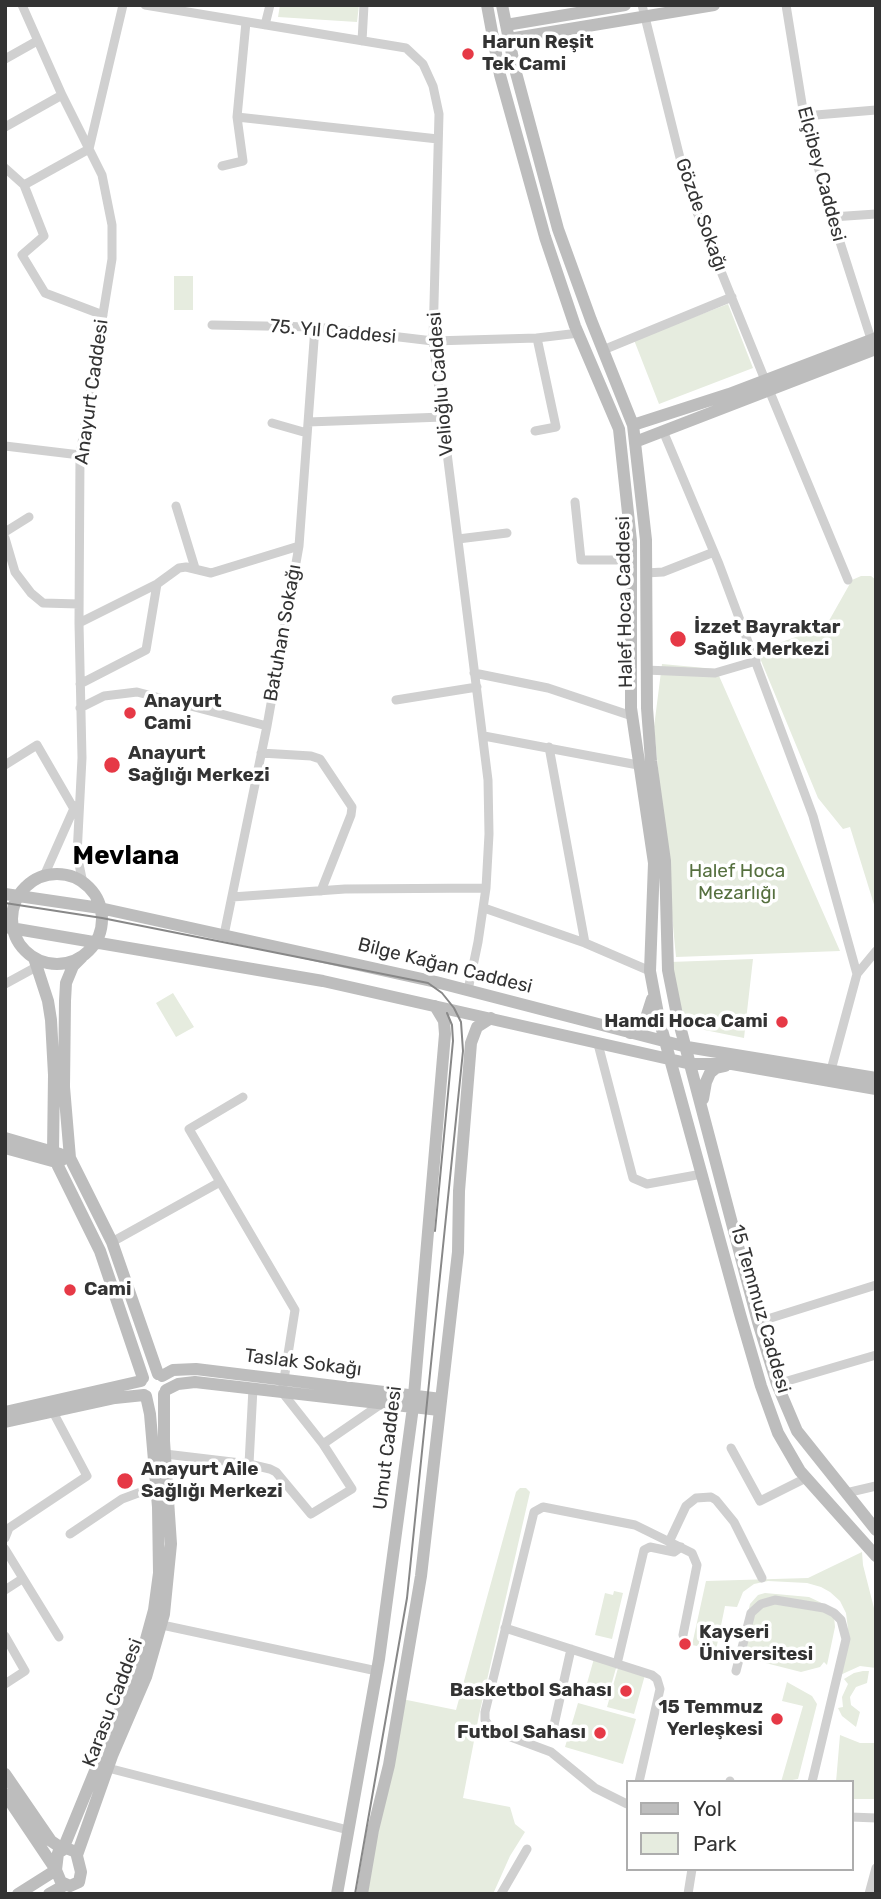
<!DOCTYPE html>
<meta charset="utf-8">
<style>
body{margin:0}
#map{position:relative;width:881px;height:1899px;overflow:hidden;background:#fff;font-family:Rubik,sans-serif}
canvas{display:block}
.frame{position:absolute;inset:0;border:7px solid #333;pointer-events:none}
.legend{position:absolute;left:626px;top:1780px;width:228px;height:91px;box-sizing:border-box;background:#fff;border:2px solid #adadad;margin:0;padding:9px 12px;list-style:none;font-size:21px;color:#333}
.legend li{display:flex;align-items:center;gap:14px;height:35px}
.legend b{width:35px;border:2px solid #adadad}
</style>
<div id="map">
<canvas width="881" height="1899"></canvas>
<div class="frame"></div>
<ul class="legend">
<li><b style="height:9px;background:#bdbdbd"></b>Yol</li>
<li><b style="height:19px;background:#e6ecdf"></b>Park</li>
</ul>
</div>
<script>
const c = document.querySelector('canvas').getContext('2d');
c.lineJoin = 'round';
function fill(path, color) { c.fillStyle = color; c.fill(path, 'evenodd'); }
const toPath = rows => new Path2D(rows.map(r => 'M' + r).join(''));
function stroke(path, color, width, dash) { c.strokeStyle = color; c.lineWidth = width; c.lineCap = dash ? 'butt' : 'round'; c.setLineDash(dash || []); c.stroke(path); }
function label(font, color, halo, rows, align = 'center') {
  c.font = font + ' Rubik,sans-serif'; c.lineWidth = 7; c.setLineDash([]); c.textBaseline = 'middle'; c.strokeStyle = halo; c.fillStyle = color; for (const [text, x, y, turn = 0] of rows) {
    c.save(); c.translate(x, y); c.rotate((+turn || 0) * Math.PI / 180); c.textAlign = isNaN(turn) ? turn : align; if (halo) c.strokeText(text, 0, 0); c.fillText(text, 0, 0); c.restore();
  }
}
const green = toPath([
 [280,5,359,5,357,22,278,17],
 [174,276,193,276,193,310,174,310],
 [728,304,753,368,659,404,634,340],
 [861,576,871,576,876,580,876,911,850,827,843,829,818,798,757,651,826,626,852,580],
 [662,664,716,669,840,951,676,957,654,727],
 [753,959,744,1038,685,1026,670,962],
 [173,993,194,1027,176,1037,156,1003],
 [520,1488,526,1488,530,1492,479,1715,463,1798,510,1807,515,1824,525,1832,510,1856,493,1894,367,1894,402,1699,456,1710,516,1492],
 [862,1552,863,1565,876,1616,876,1668,860,1666,838,1676,848,1629,846,1613,840,1601,830,1592,821,1587,807,1583,768,1581,754,1584,743,1592,737,1607,725,1606,716,1650,692,1645,706,1581,808,1578],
 [614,1591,623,1593,612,1639,595,1635,605,1593,613,1595],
 [765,1593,809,1597,828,1606,834,1616,835,1627,827,1665,824,1662,820,1667,801,1672,738,1656,750,1604,758,1595],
 [595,1655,618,1661,607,1700,584,1694],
 [618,1668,645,1675,634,1714,607,1707],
 [863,1671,869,1671,867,1683,856,1687,850,1697,851,1705,860,1712,856,1727,842,1716,838,1708,843,1707,842,1697,848,1684,844,1679,854,1673],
 [787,1682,812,1696,817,1704,798,1779,781,1782,803,1706,782,1701],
 [578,1703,636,1719,623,1764,565,1747],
 [840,1735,860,1743,876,1743,875,1799,851,1799,851,1782,836,1782]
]);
const street = toPath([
 [22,5,62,95,102,175,112,225,112,259,80,455,79,623,82,758,77,855,83,883],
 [145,5,406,48,423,64,433,86,439,114,433,341,488,780,489,834,486,888,478,942,468,990],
 [642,5,688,190,765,380],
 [786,5,804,116,832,217,871,339],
 [265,25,270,5],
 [362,41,364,5],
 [5,59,37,41],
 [804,116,876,110],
 [237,117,438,139],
 [5,127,62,95],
 [222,166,243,161,237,117,246,22],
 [5,168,24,185,44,236,22,255,45,293,103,315],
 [24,185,89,149,123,5],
 [832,217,876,214],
 [212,325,315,327,433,341,537,338,579,333],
 [603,350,732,297],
 [769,390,848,580],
 [308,422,443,417],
 [272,423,307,433],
 [535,431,556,427,537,338],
 [663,431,719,564,813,816,857,974,831,1070],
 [5,446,80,455],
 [575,502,581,560,631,560],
 [176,506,195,568],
 [5,532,29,517],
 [5,538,15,572,31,593,43,603,79,604],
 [458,539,507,533],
 [646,573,663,572,714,552],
 [79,623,157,584,179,568,186,567,211,573,299,546],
 [646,670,715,673,756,661],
 [474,673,548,688,632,716],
 [80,684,146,650,157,584],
 [396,700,477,687],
 [80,708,104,696,137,692,267,726],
 [484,736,638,765],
 [549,747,585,943],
 [261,753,311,756,320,759,352,807,351,815,321,891],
 [5,765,37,745,74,809],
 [44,876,75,806],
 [232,897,345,889,486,888],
 [484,908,585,943,650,971],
 [224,935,267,726,299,546,315,327],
 [857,974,876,951],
 [5,984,38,966],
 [598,1044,633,1178,647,1184,702,1174],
 [112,1242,220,1182],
 [758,1322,876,1285],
 [777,1384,876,1355],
 [323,1444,381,1404],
 [731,1448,760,1501,806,1478],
 [165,1454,249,1464,270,1469,276,1472,311,1514,352,1489,323,1444,282,1392,295,1310,189,1129,243,1097],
 [249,1464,253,1388],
 [846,1493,876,1486],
 [70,1534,122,1499,157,1486],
 [5,1538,9,1528,87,1476,53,1412],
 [669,1542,686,1506,696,1498,711,1497,716,1500,734,1522,762,1578],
 [5,1549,59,1637],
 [5,1590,22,1579],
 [162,1625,377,1671],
 [505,1628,652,1675,657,1679,660,1689,639,1782],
 [5,1636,25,1671,5,1684],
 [617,1664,644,1550,650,1547,674,1552,681,1547],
 [736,1671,751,1613,761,1604,775,1600,824,1608,834,1613,841,1620,846,1639,812,1782],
 [552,1734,571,1649],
 [108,1768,348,1830],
 [730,1782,730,1781],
 [627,1804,595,1788,551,1752,492,1730,485,1720,485,1712,534,1512,543,1507,635,1525,692,1553,697,1565,683,1635],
 [851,1817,876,1818],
 [501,1894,527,1849],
 [688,1894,692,1869],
 [869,1894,876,1868]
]);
const secondary = toPath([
 [487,5,500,75,545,237,575,326,619,429,631,541,631,708,654,863,650,971,659,1019,740,1314,761,1386,778,1433,800,1471,876,1556],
 [502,5,515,69,558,229,591,320,633,425,646,540,647,708,651,761,665,861,668,970,677,1015,758,1322,777,1384,797,1431,876,1530],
 [506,25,625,5],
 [509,39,714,5],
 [633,425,729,394,876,338],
 [635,442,876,349],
 '12 919a45 45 0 1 1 90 0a45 45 0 1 1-90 0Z',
 [5,894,100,908,436,982,687,1047,876,1078],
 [5,927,323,981,691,1064,732,1064,876,1089],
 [82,957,73,966,66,983,65,1001,64,1087,70,1158,112,1242,158,1374],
 [34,958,48,1001,51,1020,54,1075,53,1152,56,1162,100,1251,143,1378],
 [630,1033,644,1024,652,999],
 [703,1099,706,1082,710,1073,716,1068,725,1066],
 [5,1138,60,1154],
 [5,1148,56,1162,62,1160],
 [162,1376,173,1370,196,1369,441,1399],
 [166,1390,178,1384,195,1382,439,1410],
 [5,1412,141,1381],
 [5,1422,115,1398,144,1395],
 [5,1774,51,1841,63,1849,140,1661,154,1610,159,1573,158,1507,150,1414,146,1396],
 [5,1794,56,1870,18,1894],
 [66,1848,76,1852,81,1872,79,1882,70,1886,61,1882,56,1870,58,1853,66,1848],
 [77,1855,112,1756,146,1677,164,1614,171,1544,164,1441,164,1394],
 [49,1894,65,1885],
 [337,1894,379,1659,413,1407,445,1034,444,1021,435,1006],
 [362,1894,373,1830,389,1765,421,1576,458,1252,459,1191,471,1043,477,1027,491,1018]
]);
const tram = toPath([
 [5,903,102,918,428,983,442,993,454,1008,461,1022,463,1051,407,1598,355,1894],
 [435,1231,453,1041,452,1025,447,1013]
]);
const markers = [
 [468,54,7,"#e63946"],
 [678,639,9,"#e63946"],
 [130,713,7,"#e63946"],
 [112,765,9,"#e63946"],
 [782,1022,7,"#e63946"],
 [70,1290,7,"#e63946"],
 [125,1481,9,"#e63946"],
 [685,1644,7,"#e63946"],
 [626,1691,7,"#e63946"],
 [777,1719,7,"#e63946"],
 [600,1733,7,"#e63946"]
];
const poiNames = [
 ["Harun Reşit",482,43],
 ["Tek Cami",482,65],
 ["İzzet Bayraktar",694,628],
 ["Sağlık Merkezi",694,650],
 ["Anayurt",144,702],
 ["Cami",144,724],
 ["Anayurt",128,754],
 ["Sağlığı Merkezi",128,776],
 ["Hamdi Hoca Cami",768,1022,"right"],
 ["Cami",84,1290],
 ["Anayurt Aile",141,1470],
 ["Sağlığı Merkezi",141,1492],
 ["Kayseri",699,1633],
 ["Üniversitesi",699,1655],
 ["Basketbol Sahası",612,1691,"right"],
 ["15 Temmuz",763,1708,"right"],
 ["Yerleşkesi",763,1730,"right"],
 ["Futbol Sahası",586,1733,"right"]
];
const streetNames = [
 ["Elçibey Caddesi",821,174,75],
 ["Gözde Sokağı",701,215,70],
 ["75. Yıl Caddesi",333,332,5],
 ["Velioğlu Caddesi",441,384,-95],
 ["Anayurt Caddesi",92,392,-82],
 ["Halef Hoca Caddesi",625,602,-91],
 ["Batuhan Sokağı",283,633,-80],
 ["Bilge Kağan Caddesi",445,966,14],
 ["15 Temmuz Caddesi",760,1309,74],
 ["Taslak Sokağı",303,1363,7],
 ["Umut Caddesi",388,1448,-83],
 ["Karasu Caddesi",113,1703,-69]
];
const parkNames = [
 ["Halef Hoca",737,872],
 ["Mezarlığı",737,894]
];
const districtNames = [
 ["Mevlana",126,856]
];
fill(green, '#e6ecdf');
stroke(street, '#d0d0d0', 9);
stroke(secondary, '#bdbdbd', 12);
stroke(tram, '#888', 2);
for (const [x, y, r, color] of markers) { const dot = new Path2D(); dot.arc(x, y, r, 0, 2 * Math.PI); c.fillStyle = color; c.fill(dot); stroke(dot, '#fff', 2.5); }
label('bold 19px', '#333', '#fff', poiNames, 'left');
label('19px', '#333', '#fff', streetNames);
label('19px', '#56703f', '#fff', parkNames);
label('bold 26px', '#000', '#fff', districtNames);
</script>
